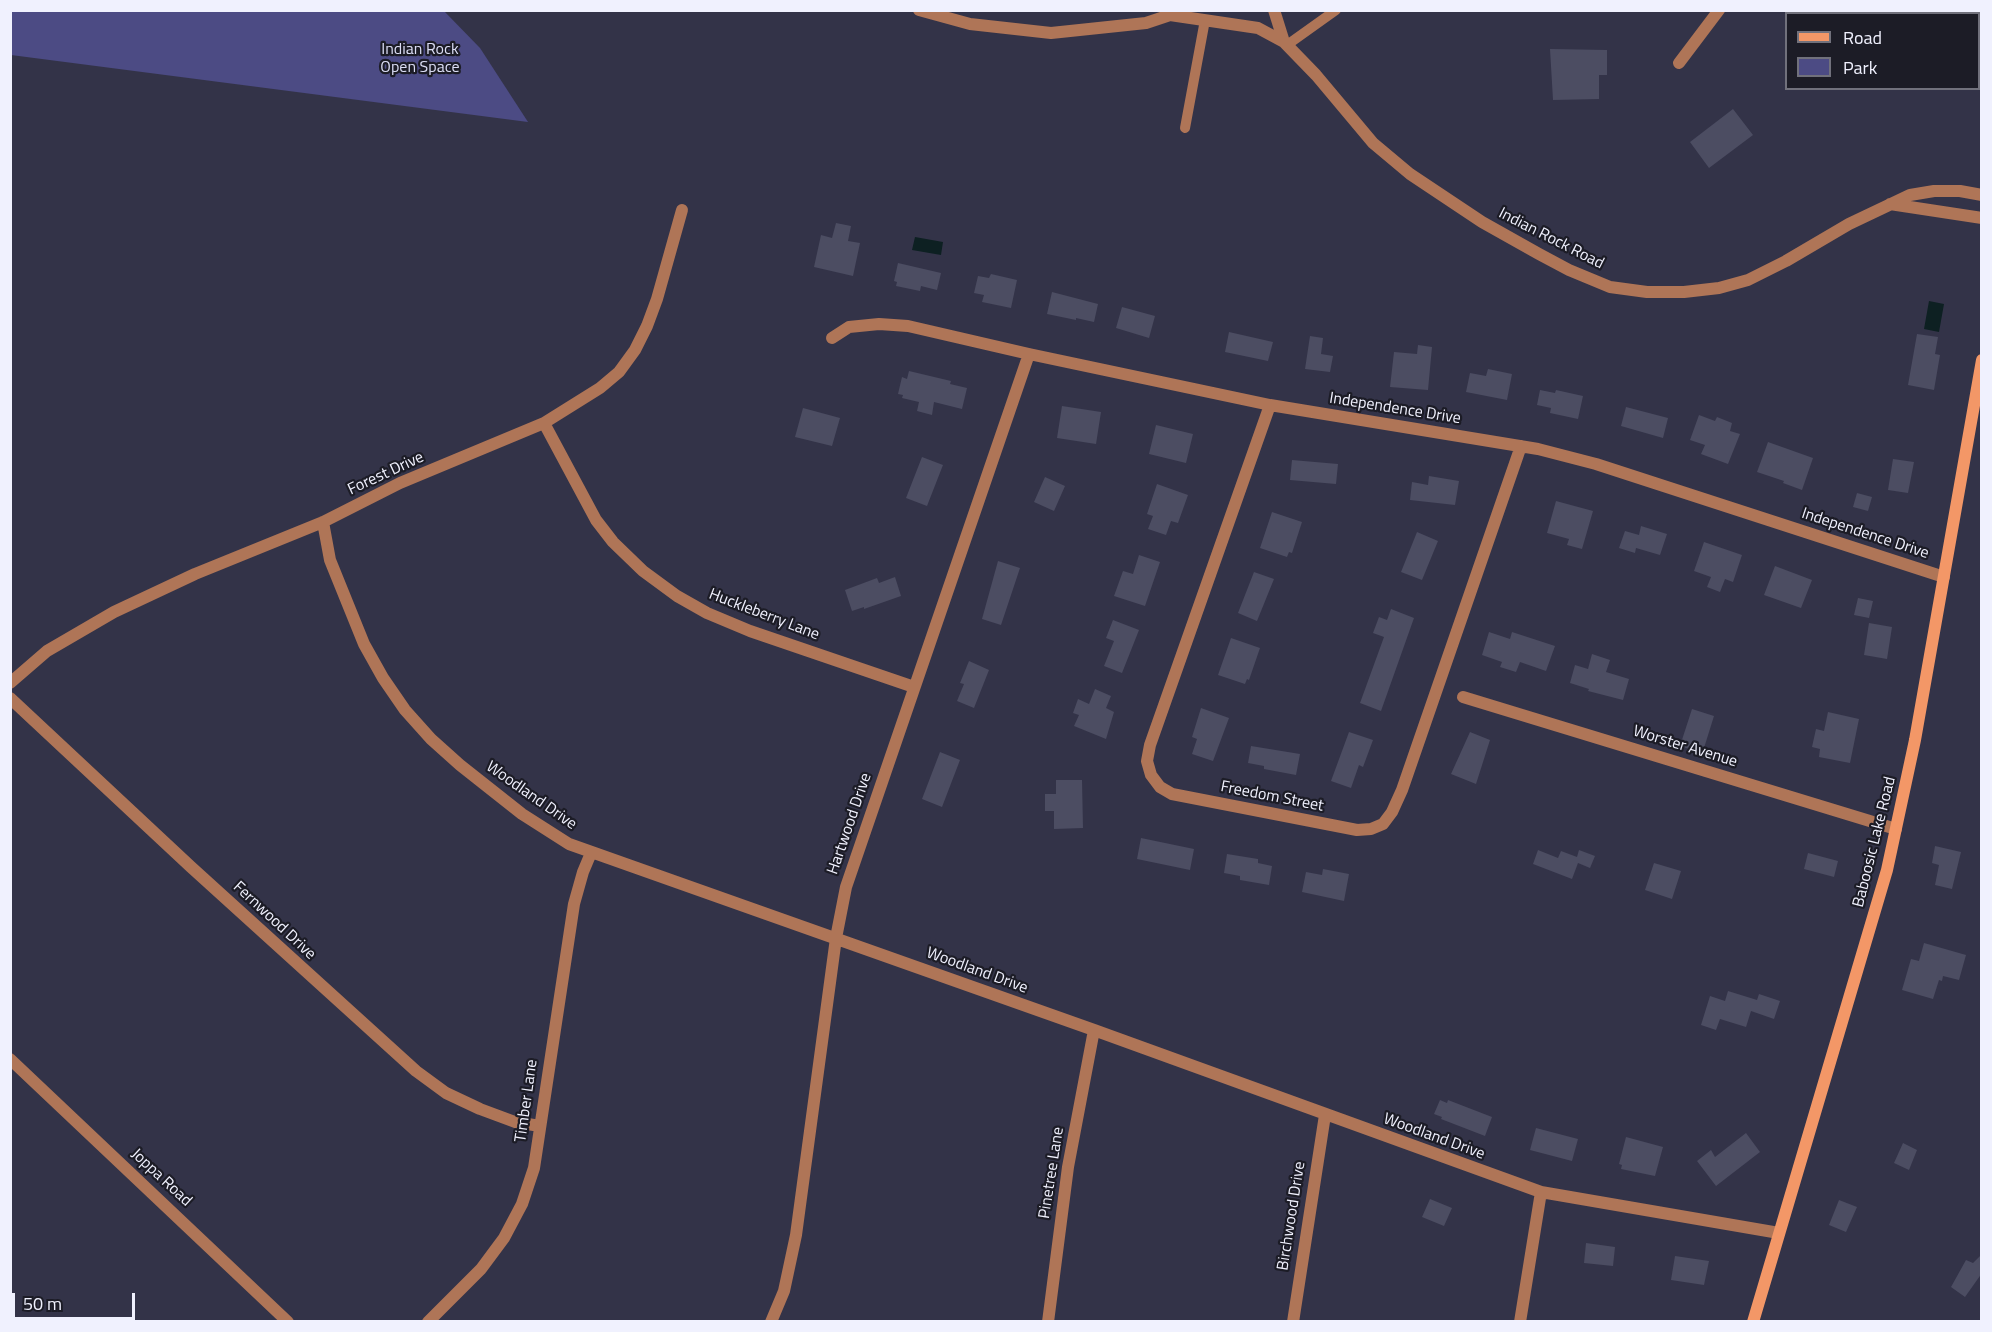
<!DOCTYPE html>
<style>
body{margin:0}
#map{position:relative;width:1992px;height:1332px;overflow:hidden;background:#333348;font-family:"Titillium Web",sans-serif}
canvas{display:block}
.frame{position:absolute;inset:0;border:12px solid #f0f1fe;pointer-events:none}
.legend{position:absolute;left:1785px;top:12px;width:195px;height:78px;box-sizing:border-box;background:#1c1c26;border:2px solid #71717c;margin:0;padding:8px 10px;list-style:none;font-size:18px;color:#f0f1fe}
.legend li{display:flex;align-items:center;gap:12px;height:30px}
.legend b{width:30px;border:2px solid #71717c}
.scale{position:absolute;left:12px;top:1293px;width:123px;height:27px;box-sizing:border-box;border:3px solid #f0f1fe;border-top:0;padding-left:8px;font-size:18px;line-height:21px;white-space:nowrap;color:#f0f1fe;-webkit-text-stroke:4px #1c1c26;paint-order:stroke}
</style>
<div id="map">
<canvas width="1992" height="1332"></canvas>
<div class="frame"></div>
<ul class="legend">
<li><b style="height:8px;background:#f39767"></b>Road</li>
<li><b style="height:16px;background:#4c4b84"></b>Park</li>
</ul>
<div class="scale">50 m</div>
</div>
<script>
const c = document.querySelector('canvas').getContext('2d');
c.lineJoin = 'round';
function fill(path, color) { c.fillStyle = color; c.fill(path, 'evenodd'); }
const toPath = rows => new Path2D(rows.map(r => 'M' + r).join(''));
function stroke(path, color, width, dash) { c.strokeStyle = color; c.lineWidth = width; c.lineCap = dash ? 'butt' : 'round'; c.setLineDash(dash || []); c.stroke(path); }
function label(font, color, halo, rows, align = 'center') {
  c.font = font + ' "Titillium Web",sans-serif'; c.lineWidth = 4.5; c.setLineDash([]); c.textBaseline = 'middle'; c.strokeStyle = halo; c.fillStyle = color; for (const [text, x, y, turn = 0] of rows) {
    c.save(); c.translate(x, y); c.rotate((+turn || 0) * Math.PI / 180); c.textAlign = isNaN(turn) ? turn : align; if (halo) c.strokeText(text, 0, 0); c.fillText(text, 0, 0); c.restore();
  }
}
const green = toPath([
 [11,10,444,11,480,48,528,122,11,55]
]);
const water = toPath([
 [915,237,943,242,941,255,912,250],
 [1929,301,1944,304,1939,332,1924,329]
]);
const building = toPath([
 [1550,49,1607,50,1607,75,1599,75,1599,99,1553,100],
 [1733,109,1753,135,1709,168,1690,142],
 [836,223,851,226,848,241,860,243,853,276,814,267,821,235,832,238],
 [898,263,941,273,937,290,921,286,920,291,896,286,897,282,894,281],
 [991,274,1017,280,1011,308,982,302,984,295,974,293,978,276,989,278],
 [1052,292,1098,304,1094,322,1076,318,1076,320,1047,314],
 [1122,307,1155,316,1149,338,1116,328],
 [1229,332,1273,342,1268,361,1225,352],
 [1917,334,1938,337,1935,354,1940,355,1934,390,1908,385],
 [1310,336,1323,338,1321,354,1333,356,1330,372,1305,369],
 [1418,345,1432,347,1428,390,1390,387,1394,352,1417,354],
 [1488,369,1512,374,1507,400,1466,392,1470,373,1486,376],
 [909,371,951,381,950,384,967,388,962,409,934,402,932,415,917,411,919,402,902,398,903,395,898,394,902,377,907,379],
 [1540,390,1555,393,1556,390,1583,396,1578,419,1550,413,1551,408,1537,405],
 [1062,406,1101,412,1096,444,1057,438],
 [1626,407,1668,418,1663,438,1621,426],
 [803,408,840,418,832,446,795,437],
 [1699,415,1715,421,1717,417,1732,423,1730,431,1740,434,1728,464,1701,454,1705,445,1690,440],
 [1156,425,1193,434,1186,463,1149,454],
 [1768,442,1813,458,1802,490,1783,483,1784,481,1757,472],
 [922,457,943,465,927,506,906,498],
 [1893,459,1914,462,1908,493,1888,490],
 [1292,460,1338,464,1336,484,1290,480],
 [1429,476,1459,481,1455,505,1410,500,1412,482,1428,485],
 [1045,477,1065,486,1054,511,1034,502],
 [1157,484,1188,495,1178,523,1171,521,1166,535,1148,529,1153,516,1147,514],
 [1857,493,1872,497,1868,511,1853,507],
 [1556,501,1593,511,1582,549,1567,545,1569,539,1547,533],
 [1272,512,1302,522,1292,553,1289,552,1287,557,1260,548],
 [1641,526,1667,534,1660,555,1636,548,1635,553,1619,548,1625,531,1639,535],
 [1417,532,1438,541,1422,580,1401,572],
 [1704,542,1742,555,1733,582,1725,579,1720,592,1707,587,1711,577,1694,571],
 [1139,555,1160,562,1145,606,1114,596,1123,571,1133,574],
 [998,561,1020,568,1001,625,982,619],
 [1775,566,1812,580,1801,608,1764,595],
 [1254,572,1274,579,1257,621,1238,613],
 [895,577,901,596,864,609,864,607,852,611,845,590,877,578,879,583],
 [1858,598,1873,601,1869,618,1854,615],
 [1391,609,1414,618,1381,711,1360,703,1384,637,1373,633,1379,617,1387,620],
 [1113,620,1139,630,1122,673,1104,666,1114,641,1106,638],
 [1869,623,1892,627,1887,659,1864,655],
 [1489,632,1510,639,1512,632,1555,646,1546,671,1520,662,1516,672,1500,667,1502,662,1482,655],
 [1231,638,1260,648,1249,680,1247,679,1245,684,1218,675],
 [1592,654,1610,660,1606,672,1629,679,1623,700,1588,691,1589,689,1570,683,1575,665,1588,669],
 [969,661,989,670,974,708,957,701,964,684,960,683],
 [1095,689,1111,696,1106,708,1114,712,1106,739,1074,726,1079,715,1073,713,1078,699,1089,704],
 [1201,708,1229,718,1213,761,1192,754,1197,739,1192,737],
 [1692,709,1714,716,1704,748,1694,745,1692,750,1680,746],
 [1828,712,1859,719,1850,763,1819,757,1820,749,1812,747,1816,729,1824,731],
 [1349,732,1373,740,1363,767,1359,765,1351,788,1331,781],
 [1470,732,1490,740,1476,784,1451,774],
 [1251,746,1300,754,1296,775,1264,769,1264,766,1248,763],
 [940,752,960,760,942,807,922,799],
 [1056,780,1082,780,1083,828,1054,829,1054,811,1045,811,1045,794,1056,794],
 [1141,838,1194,849,1190,870,1137,859],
 [1935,846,1961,852,1952,889,1935,885,1939,865,1932,863],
 [1538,850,1558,858,1561,851,1577,857,1579,850,1595,856,1590,868,1578,863,1572,879,1533,864],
 [1808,853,1838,861,1834,877,1804,869],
 [1227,854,1258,859,1258,863,1272,866,1269,885,1240,880,1240,876,1224,873],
 [1654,863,1681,871,1672,899,1645,890],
 [1323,869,1349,874,1344,901,1302,892,1306,872,1322,875],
 [1924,943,1966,955,1959,980,1943,976,1942,981,1939,980,1933,999,1902,990,1911,959,1919,961],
 [1728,991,1757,1000,1759,994,1780,1001,1774,1019,1751,1011,1746,1027,1720,1019,1716,1030,1701,1025,1710,996,1725,1001],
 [1440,1100,1447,1103,1448,1100,1492,1117,1485,1136,1441,1119,1442,1117,1434,1114],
 [1536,1128,1578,1139,1572,1161,1530,1150],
 [1746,1133,1760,1152,1716,1186,1697,1161,1711,1150,1715,1157],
 [1626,1137,1663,1147,1655,1176,1621,1169,1622,1165,1619,1164],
 [1903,1143,1917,1150,1909,1170,1894,1163],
 [1430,1199,1452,1208,1444,1226,1422,1217],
 [1839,1200,1857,1207,1846,1232,1829,1225],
 [1586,1243,1615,1247,1613,1266,1584,1263],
 [1982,1254,1982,1273,1965,1297,1951,1287,1966,1260,1973,1263],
 [1675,1256,1709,1261,1704,1285,1671,1280]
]);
const lane = toPath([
 [1287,45,1336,10],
 [1185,128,1205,20]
]);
const street = toPath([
 [919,10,970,24,1051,33,1146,23,1170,15,1176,10],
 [1274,10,1284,42],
 [1170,15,1258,28,1284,42,1316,75,1373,143,1410,174,1482,222,1539,254,1569,270,1610,287,1647,292,1684,292,1719,288,1748,280,1786,261,1849,224,1910,195,1934,191,1960,191,1982,195],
 [1679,63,1719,10],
 [1890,204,1982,218],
 [832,338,849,327,879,324,908,326,1029,354,1270,405,1538,449,1596,464,1944,577],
 [1270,405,1150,745,1147,761,1151,775,1160,787,1172,794,1357,830,1371,829,1383,824,1392,812,1402,790,1521,446],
 [544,423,596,520,613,542,643,571,677,596,707,613,750,631,914,687],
 [323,522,330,560,364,644,383,678,405,710,431,739,460,765,522,814,569,844,1094,1030,1541,1192,1779,1233],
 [10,683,47,651,114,612,195,574,323,522,400,483,544,423,600,388,619,372,635,350,647,326,657,299,682,210],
 [1463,697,1896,829],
 [10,698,191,867,416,1071,446,1093,480,1109,515,1122,540,1126],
 [10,1059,288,1322],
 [428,1322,481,1269,504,1238,522,1204,534,1168,574,904,583,872,591,853],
 [771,1322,784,1291,796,1235,836,938,846,887,1029,354],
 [1048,1322,1068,1167,1094,1030],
 [1293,1322,1325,1115],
 [1520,1322,1541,1192]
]);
const secondary = toPath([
 [1753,1322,1887,870,1915,740,1982,360]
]);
const parkNames = [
 ["Indian Rock",420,50],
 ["Open Space",420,68]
];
const streetNames = [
 ["Indian Rock Road",1551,239,27],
 ["Independence Drive",1395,409,9],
 ["Forest Drive",386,474,-25],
 ["Independence Drive",1865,534,18],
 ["Huckleberry Lane",764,615,21],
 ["Worster Avenue",1685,747,17],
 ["Woodland Drive",531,796,35],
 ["Freedom Street",1272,797,11],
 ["Hartwood Drive",850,824,-71],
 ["Baboosic Lake Road",1875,842,-76],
 ["Fernwood Drive",274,921,43],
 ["Woodland Drive",977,971,20],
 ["Timber Lane",527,1101,-82],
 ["Woodland Drive",1434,1137,20],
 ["Pinetree Lane",1052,1173,-81],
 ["Joppa Road",161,1178,43],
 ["Birchwood Drive",1292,1216,-81]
];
fill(green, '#4c4b84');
fill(water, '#0d2022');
fill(building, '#4c4d62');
stroke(lane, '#af7557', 10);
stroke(street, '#af7557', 12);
stroke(secondary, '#f39767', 12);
label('16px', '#dcdef5', '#1c1c26', parkNames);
label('16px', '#f0f1fe', '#1c1c26', streetNames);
</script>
